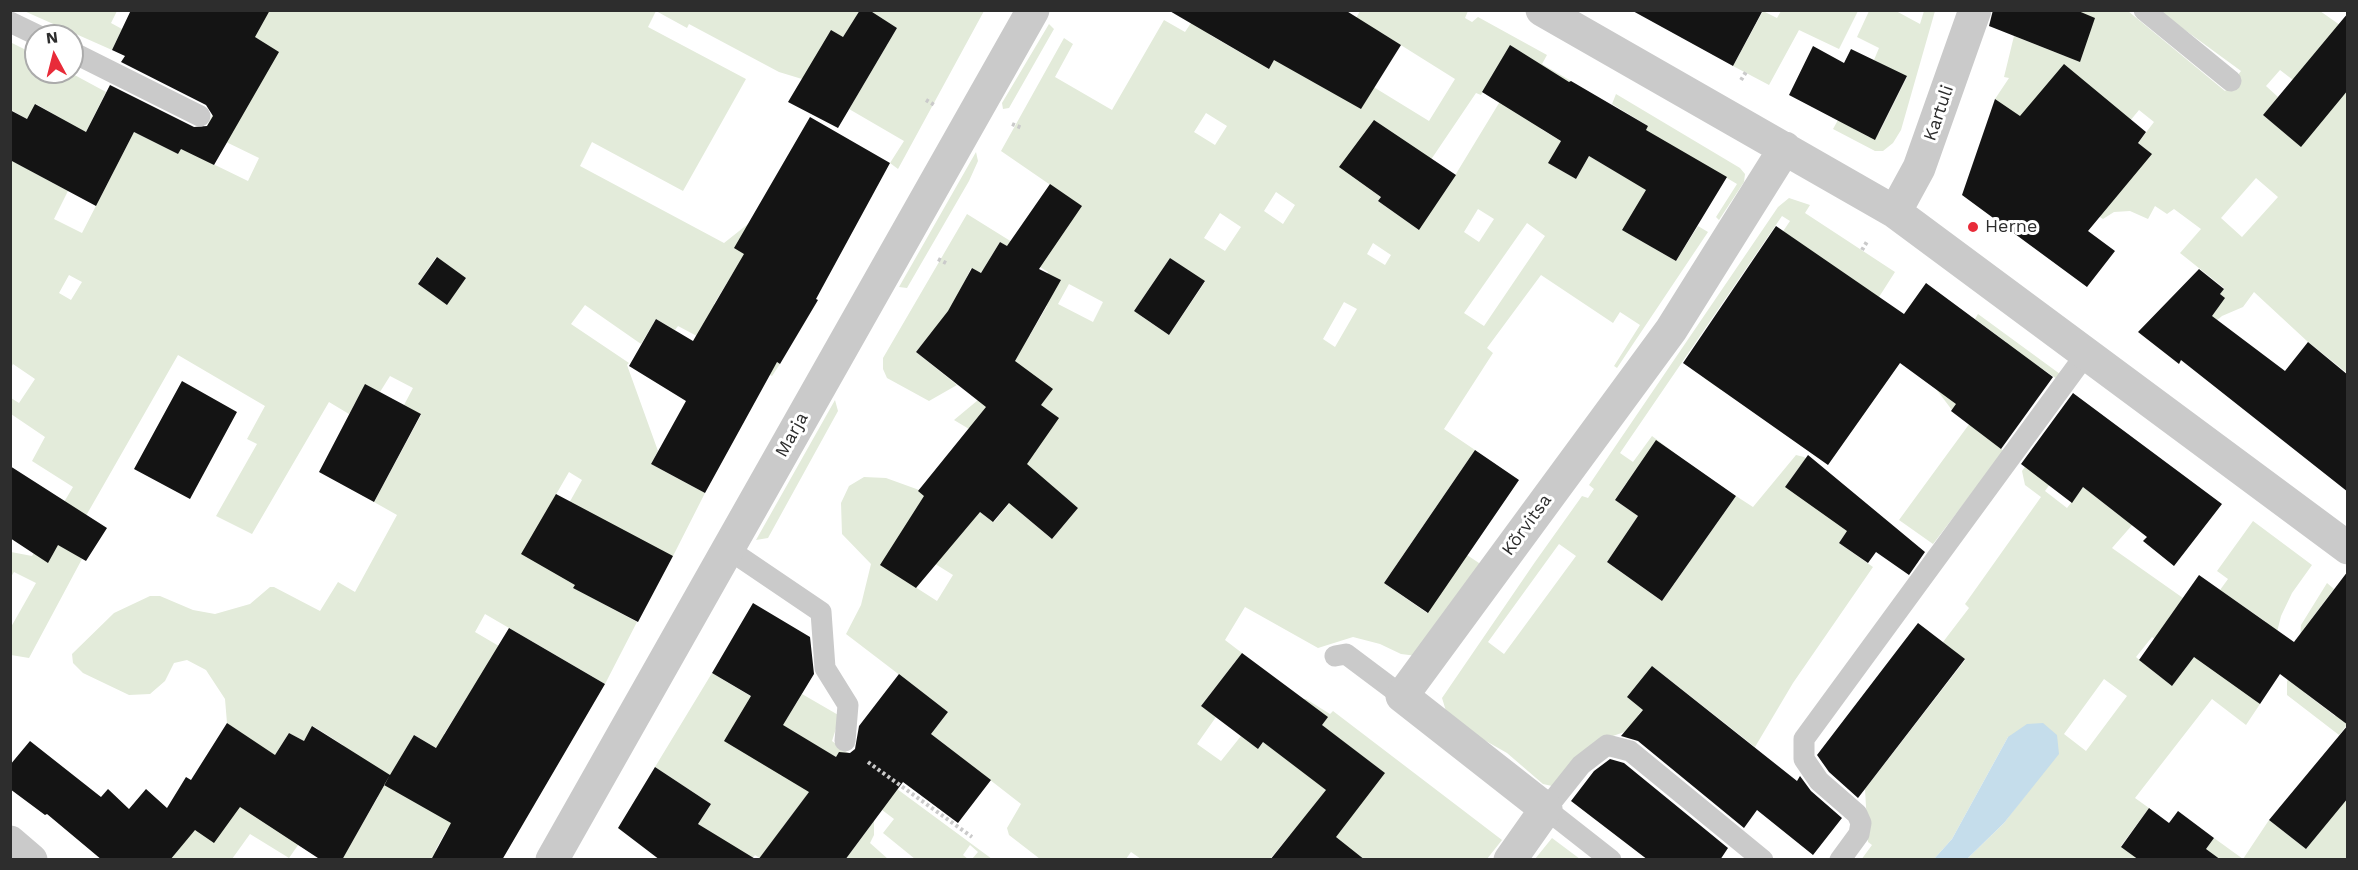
<!DOCTYPE html>
<meta charset="utf-8">
<style>
body{margin:0}
#map{position:relative;width:2358px;height:870px;overflow:hidden;background:#fff;font-family:"Work Sans",sans-serif}
canvas{display:block}
.frame{position:absolute;inset:0;border:12px solid #2d2d2d;pointer-events:none}
.north{position:absolute;left:24px;top:24px;width:60px;height:60px;box-sizing:border-box;background:#fff;border:2px solid #ababab;border-radius:50%;rotate:353deg;font-size:16px;font-weight:700;line-height:24px;text-align:center;color:#2d2d2d}
.north::after{content:'';display:block;margin:auto;width:21px;height:27px;background:#e82b39;clip-path:polygon(50% 0,100% 100%,50% 72%,0 100%)}
</style>
<div id="map">
<canvas width="2358" height="870"></canvas>
<div class="frame"></div>
<div class="north">N</div>
</div>
<script>
const c = document.querySelector('canvas').getContext('2d');
c.lineJoin = 'round';
function fill(path, color) { c.fillStyle = color; c.fill(path, 'evenodd'); }
const toPath = rows => new Path2D(rows.map(r => 'M' + r).join(''));
function stroke(path, color, width, dash) { c.strokeStyle = color; c.lineWidth = width; c.lineCap = dash ? 'butt' : 'round'; c.setLineDash(dash || []); c.stroke(path); }
function label(font, color, halo, rows, align = 'center') {
  c.font = font + ' "Work Sans",sans-serif'; c.lineWidth = 6; c.setLineDash([]); c.textBaseline = 'middle'; c.strokeStyle = halo; c.fillStyle = color; for (const [text, x, y, turn = 0] of rows) {
    c.save(); c.translate(x, y); c.rotate((+turn || 0) * Math.PI / 180); c.textAlign = isNaN(turn) ? turn : align; if (halo) c.strokeText(text, 0, 0); c.fillText(text, 0, 0); c.restore();
  }
}
const green = toPath([
 [24,11,117,11,111,23,122,29,112,50],
 [254,11,860,11,843,37,802,79,779,72,689,24,687,28,656,11,648,27,746,79,683,191,592,142,580,166,724,243,748,224,780,244,756,286,733,273,714,304,739,320,730,335,780,364,772,376,678,326,675,330,656,319,641,344,585,305,571,324,629,363,627,365,658,451,651,464,705,493,673,556,589,562,574,588,637,622,605,684,485,614,475,632,594,702,474,770,414,735,385,785,482,821,447,829,435,851,450,859,342,859,378,797,331,798,289,858,250,834,232,859,170,859,206,791,243,734,227,723,225,699,206,670,187,660,174,663,165,681,150,694,129,695,83,673,73,663,72,654,114,613,150,596,160,596,193,610,215,614,250,604,270,587,274,587,320,611,338,582,355,592,397,515,374,502,421,415,404,405,413,388,390,376,380,392,365,385,349,414,329,402,252,534,216,516,257,444,247,439,265,406,178,355,67,549,82,559,29,658,11,655,11,627,36,583,14,572,11,577,11,552,32,556,73,487,32,461,45,437,11,414,11,398,19,403,35,379,13,364,11,368,11,160,68,191,54,219,82,233,134,132,178,154,181,148,193,154,226,87,255,37],
 [222,140,259,158,248,181,211,163],
 [436,257,466,278,447,304,418,284],
 [69,275,82,282,71,300,59,293],
 [569,472,582,480,536,562,543,517],
 [474,686,472,752,444,734],
 [313,726,343,745,333,760,251,793,289,733,304,741],
 [869,11,984,11,898,169,890,163,904,141,849,109,897,28],
 [1225,11,1210,35,1269,69,1283,42,1353,24,1360,11,1468,11,1465,18,1472,22,1478,17,1547,55,1542,64,1571,81,1541,129,1561,141,1549,163,1576,179,1589,156,1620,174,1648,126,1612,104,1616,94,1740,168,1745,174,1744,182,1719,220,1716,217,1737,184,1673,146,1623,230,1676,261,1698,226,1708,232,1617,368,1614,366,1640,325,1620,312,1613,323,1541,275,1487,348,1493,353,1444,429,1475,450,1384,583,1427,613,1467,555,1479,563,1481,569,1417,656,1401,654,1380,644,1353,637,1318,648,1245,607,1225,640,1242,653,1201,706,1216,717,1197,744,1221,761,1241,736,1258,749,1297,699,1306,699,1330,714,1333,711,1502,840,1487,859,1330,859,1290,835,1270,859,1141,859,1131,852,1126,859,1040,859,1009,835,1007,828,1021,804,931,734,948,712,846,634,861,605,871,564,842,534,841,503,849,486,864,477,886,478,980,512,994,522,1017,494,969,429,954,420,978,400,931,333,916,352,957,385,929,401,887,378,883,369,883,358,967,214,1012,242,1030,213,1062,235,1081,206,1001,151,1064,38,1073,44,1055,77,1112,110,1164,20,1185,32,1193,20],
 [1380,32,1455,79,1429,121,1354,75],
 [1510,46,1527,57,1448,187,1418,229,1378,201,1399,171,1424,170,1476,93,1481,95],
 [1206,113,1227,126,1215,145,1194,132],
 [1276,192,1295,205,1283,224,1264,211],
 [1478,209,1494,219,1479,242,1464,232],
 [1220,213,1241,227,1225,251,1204,238],
 [1527,223,1545,236,1484,326,1464,313],
 [1000,242,1048,272,1033,297,1047,306,1030,335,963,285,971,268,981,273],
 [1373,243,1391,255,1385,265,1367,254],
 [1170,258,1205,282,1169,335,1134,311],
 [1069,284,1103,302,1093,322,1058,304],
 [1344,302,1357,309,1335,347,1323,339],
 [1046,481,1078,508,1052,539,1020,512],
 [897,540,953,575,937,601,881,565],
 [1333,734,1385,773,1304,772],
 [1763,11,1777,18,1781,11,1858,11,1839,49,1799,30,1769,85,1733,66],
 [1869,11,1896,11,1920,24,1924,11,1935,11,1901,130,1893,143,1883,151,1875,151,1833,129,1838,120,1869,137,1879,133,1907,77,1874,60,1879,48,1857,37],
 [2081,11,2128,11,2225,91,2241,71,2159,11,2320,11,2347,30,2347,373,2308,342,2254,292,2243,307,2222,316,2209,327,2179,364,2224,298,2220,294,2224,288,2180,253,2201,229,2174,209,2167,214,2155,206,2148,219,2130,211,2114,212,2103,219,2090,211,1995,99,2009,78,2004,77,2014,36,2065,56],
 [2280,70,2293,80,2301,146,2263,115,2278,97,2266,86],
 [2139,110,2154,122,2138,143,2151,154,2111,144],
 [2256,178,2278,197,2242,237,2221,218],
 [1049,24,1054,29,1009,108,1003,109,1002,103],
 [10,42,36,55,36,72,69,72,106,92,79,146,55,133,62,119,36,104,27,119,11,110],
 [976,152,978,161,969,181,907,288,899,287],
 [1789,198,1810,205,1805,213,1895,272,1879,297,1749,349,1721,390,1704,378,1731,308,1790,221,1782,216,1620,453,1633,462,1652,436,1680,457,1651,499,1627,482,1615,500,1638,516,1607,562,1662,601,1736,496,1753,507,1796,455,1804,457,1872,509,1853,523,1839,543,1873,567,1793,683,1755,747,1652,666,1643,710,1638,715,1645,720,1639,727,1604,739,1552,786,1543,784,1507,753,1463,728,1446,711,1442,698,1535,562,1582,496,1588,498,1594,489,1589,485,1778,207],
 [1800,466,1822,482,1785,487],
 [1559,544,1576,556,1504,654,1488,642],
 [1978,314,2060,374,2057,379,2025,357,1982,434,2004,451,1933,544,1899,520,1970,423,1952,410,1936,389,1951,369,1975,386,2006,342,1975,319],
 [835,400,838,411,768,538,756,540],
 [2035,453,2060,470,2045,491,2067,508,2083,487,2120,516,2134,523,2112,548,2183,598,2168,619,2260,704,2246,725,2212,699,2135,798,2149,808,2121,846,2139,859,1967,859,2004,823,2026,794,2008,737,1952,839,1934,859,1861,860,1872,845,1868,842,1865,789,1965,660,1943,642,1969,608,1965,604,2041,497,2025,485,2022,471],
 [2152,637,2188,664,2172,686,2136,657],
 [2104,679,2127,696,2086,751,2064,734],
 [2253,521,2312,565,2292,593,2281,616,2274,644,2240,660,2266,622,2220,590,2228,579,2217,571],
 [2327,583,2334,589,2303,630,2316,676,2305,693,2335,716,2347,701,2347,725,2339,735,2287,695,2287,682,2300,641,2301,625],
 [712,673,787,718,802,694,840,716,832,741,992,859,972,859,978,852,970,845,963,855,968,859,915,859,883,833,894,819,845,782,819,779,782,828,824,859,761,859,755,855,752,859,698,824,711,804,655,767],
 [2347,798,2347,859,2198,860,2214,838,2243,859,2269,820,2306,849],
 [874,821,874,835,870,843,888,859,845,860],
 [1552,838,1580,859,1535,859]
]);
const water = toPath([
 [2043,723,2057,735,2059,754,2004,823,1967,859,1934,859,1952,839,2008,737,2027,724]
]);
const building = toPath([
 [131,10,270,10,255,37,279,52,214,165,181,149,178,154,134,132,96,206,10,160,10,110,27,119,35,104,86,132,110,85,194,127,207,126,213,116,206,105,121,62,125,56,112,50],
 [860,10,869,10,897,28,838,128,788,102,831,30,843,37],
 [1168,10,1345,10,1401,45,1361,109,1274,60,1269,69],
 [1631,10,1763,10,1733,66],
 [1993,10,2076,10,2095,18,2080,62,1989,26],
 [2348,13,2348,90,2301,147,2263,115],
 [1510,45,1569,82,1571,81,1648,126,1646,130,1727,177,1676,261,1622,230,1646,190,1589,156,1576,179,1548,163,1561,141,1482,92],
 [1813,46,1844,63,1851,49,1907,76,1875,140,1789,95],
 [2064,64,2146,132,2138,143,2152,154,2088,231,2115,251,2087,287,1962,195,1995,99,2020,116],
 [810,117,890,163,816,299,818,300,780,364,777,362,705,493,651,464,686,401,629,366,656,319,693,341,744,254,734,248],
 [1374,120,1456,175,1419,230,1378,201,1381,197,1339,167],
 [1050,184,1082,206,1039,269,1061,280,1015,361,1053,389,1041,405,1059,418,1027,464,1078,508,1052,539,1009,503,993,522,980,512,916,588,880,565,924,496,918,491,986,407,916,352,948,311,972,268,981,273,1000,242,1007,246],
 [1776,226,1904,314,1926,283,2053,377,2001,449,1951,411,1956,404,1900,363,1828,465,1683,363],
 [437,257,466,278,447,305,418,284],
 [1170,258,1205,281,1169,335,1134,311],
 [2199,269,2224,289,2220,294,2225,298,2212,316,2285,371,2308,342,2348,375,2348,492,2181,360,2179,364,2138,332],
 [182,381,237,412,190,499,134,469],
 [365,384,421,414,374,502,319,472],
 [2073,393,2222,504,2174,566,2143,541,2147,537,2083,487,2072,503,2021,464],
 [1656,440,1736,496,1662,601,1607,562,1638,516,1615,500],
 [1475,450,1519,480,1428,613,1384,583],
 [1808,455,1925,552,1909,575,1876,552,1868,563,1839,543,1847,531,1785,487],
 [10,466,107,528,86,561,58,545,48,563,10,538],
 [556,494,673,556,638,622,573,588,575,585,521,554],
 [2348,571,2348,725,2280,674,2260,704,2194,657,2172,686,2139,660,2199,575,2294,642],
 [753,603,810,637,814,674,783,725,836,757,839,752,850,753,855,749,859,726,899,674,948,712,931,734,991,780,958,823,903,782,845,860,758,860,809,792,724,741,751,696,712,673],
 [1918,623,1965,659,1858,798,1829,772,1817,755],
 [509,628,605,684,502,860,431,860,451,823,384,785,414,735,436,748],
 [1242,653,1328,717,1322,725,1385,773,1336,837,1365,860,1270,860,1326,790,1263,742,1258,749,1201,706],
 [1652,666,1797,781,1800,776,1811,791,1842,818,1813,855,1757,810,1744,828,1638,741,1621,736,1643,710,1627,697],
 [227,723,275,755,289,733,304,741,312,726,390,775,342,860,321,860,240,807,214,843,195,830,170,860,102,860,47,814,45,815,10,789,10,765,30,741,101,797,108,789,129,809,146,789,167,808,186,777,191,780],
 [2348,725,2348,798,2306,849,2269,820],
 [1610,759,1624,763,1728,848,1720,860,1648,860,1571,801,1594,771],
 [655,767,711,804,698,824,757,860,660,860,618,828],
 [2149,808,2169,823,2178,811,2214,838,2206,849,2221,860,2139,860,2121,847]
]);
const path = toPath([
 [1741,80,1746,72],
 [926,100,936,106],
 [1012,124,1022,128],
 [1862,250,1868,240],
 [938,259,948,264],
 [868,762,972,837]
]);
const service = toPath([
 [2144,10,2231,81],
 [10,22,39,36],
 [72,52,200,116],
 [728,549,821,612,825,668,848,705,845,741],
 [1335,656,1346,654,1402,696],
 [1611,860,1546,809,1581,765,1607,745,1630,751,1763,860],
 [1840,860,1859,834,1861,823,1857,814,1819,781,1804,759,1804,739,2086,354]
]);
const minor = toPath([
 [1542,10,1895,212,2348,548],
 [1895,212,1919,168,1975,10],
 [10,842,31,860],
 [552,860,1033,10],
 [1510,860,1546,809,1402,696,1671,330,1785,148]
]);
const markers = [
 [1973,227,6,"#e82b39"]
];
const streetNames = [
 ["Kartuli",1939,113,-71],
 ["Marja",792,435,-61],
 ["Kõrvitsa",1527,525,-54]
];
const poiNames = [
 ["Herne",1985,227]
];
fill(green, '#e3ebda');
fill(water, '#c5ddeb');
fill(building, '#141414');
stroke(path, '#cacaca', 4, [3, 3]);
stroke(service, '#cacaca', 21);
stroke(minor, '#cacaca', 33);
for (const [x, y, r, color] of markers) { const dot = new Path2D(); dot.arc(x, y, r, 0, 2 * Math.PI); c.fillStyle = color; c.fill(dot); stroke(dot, '#fff', 2); }
label('18px', '#2d2d2d', '#fff', streetNames);
label('18px', '#2d2d2d', '#fff', poiNames, 'left');
</script>
